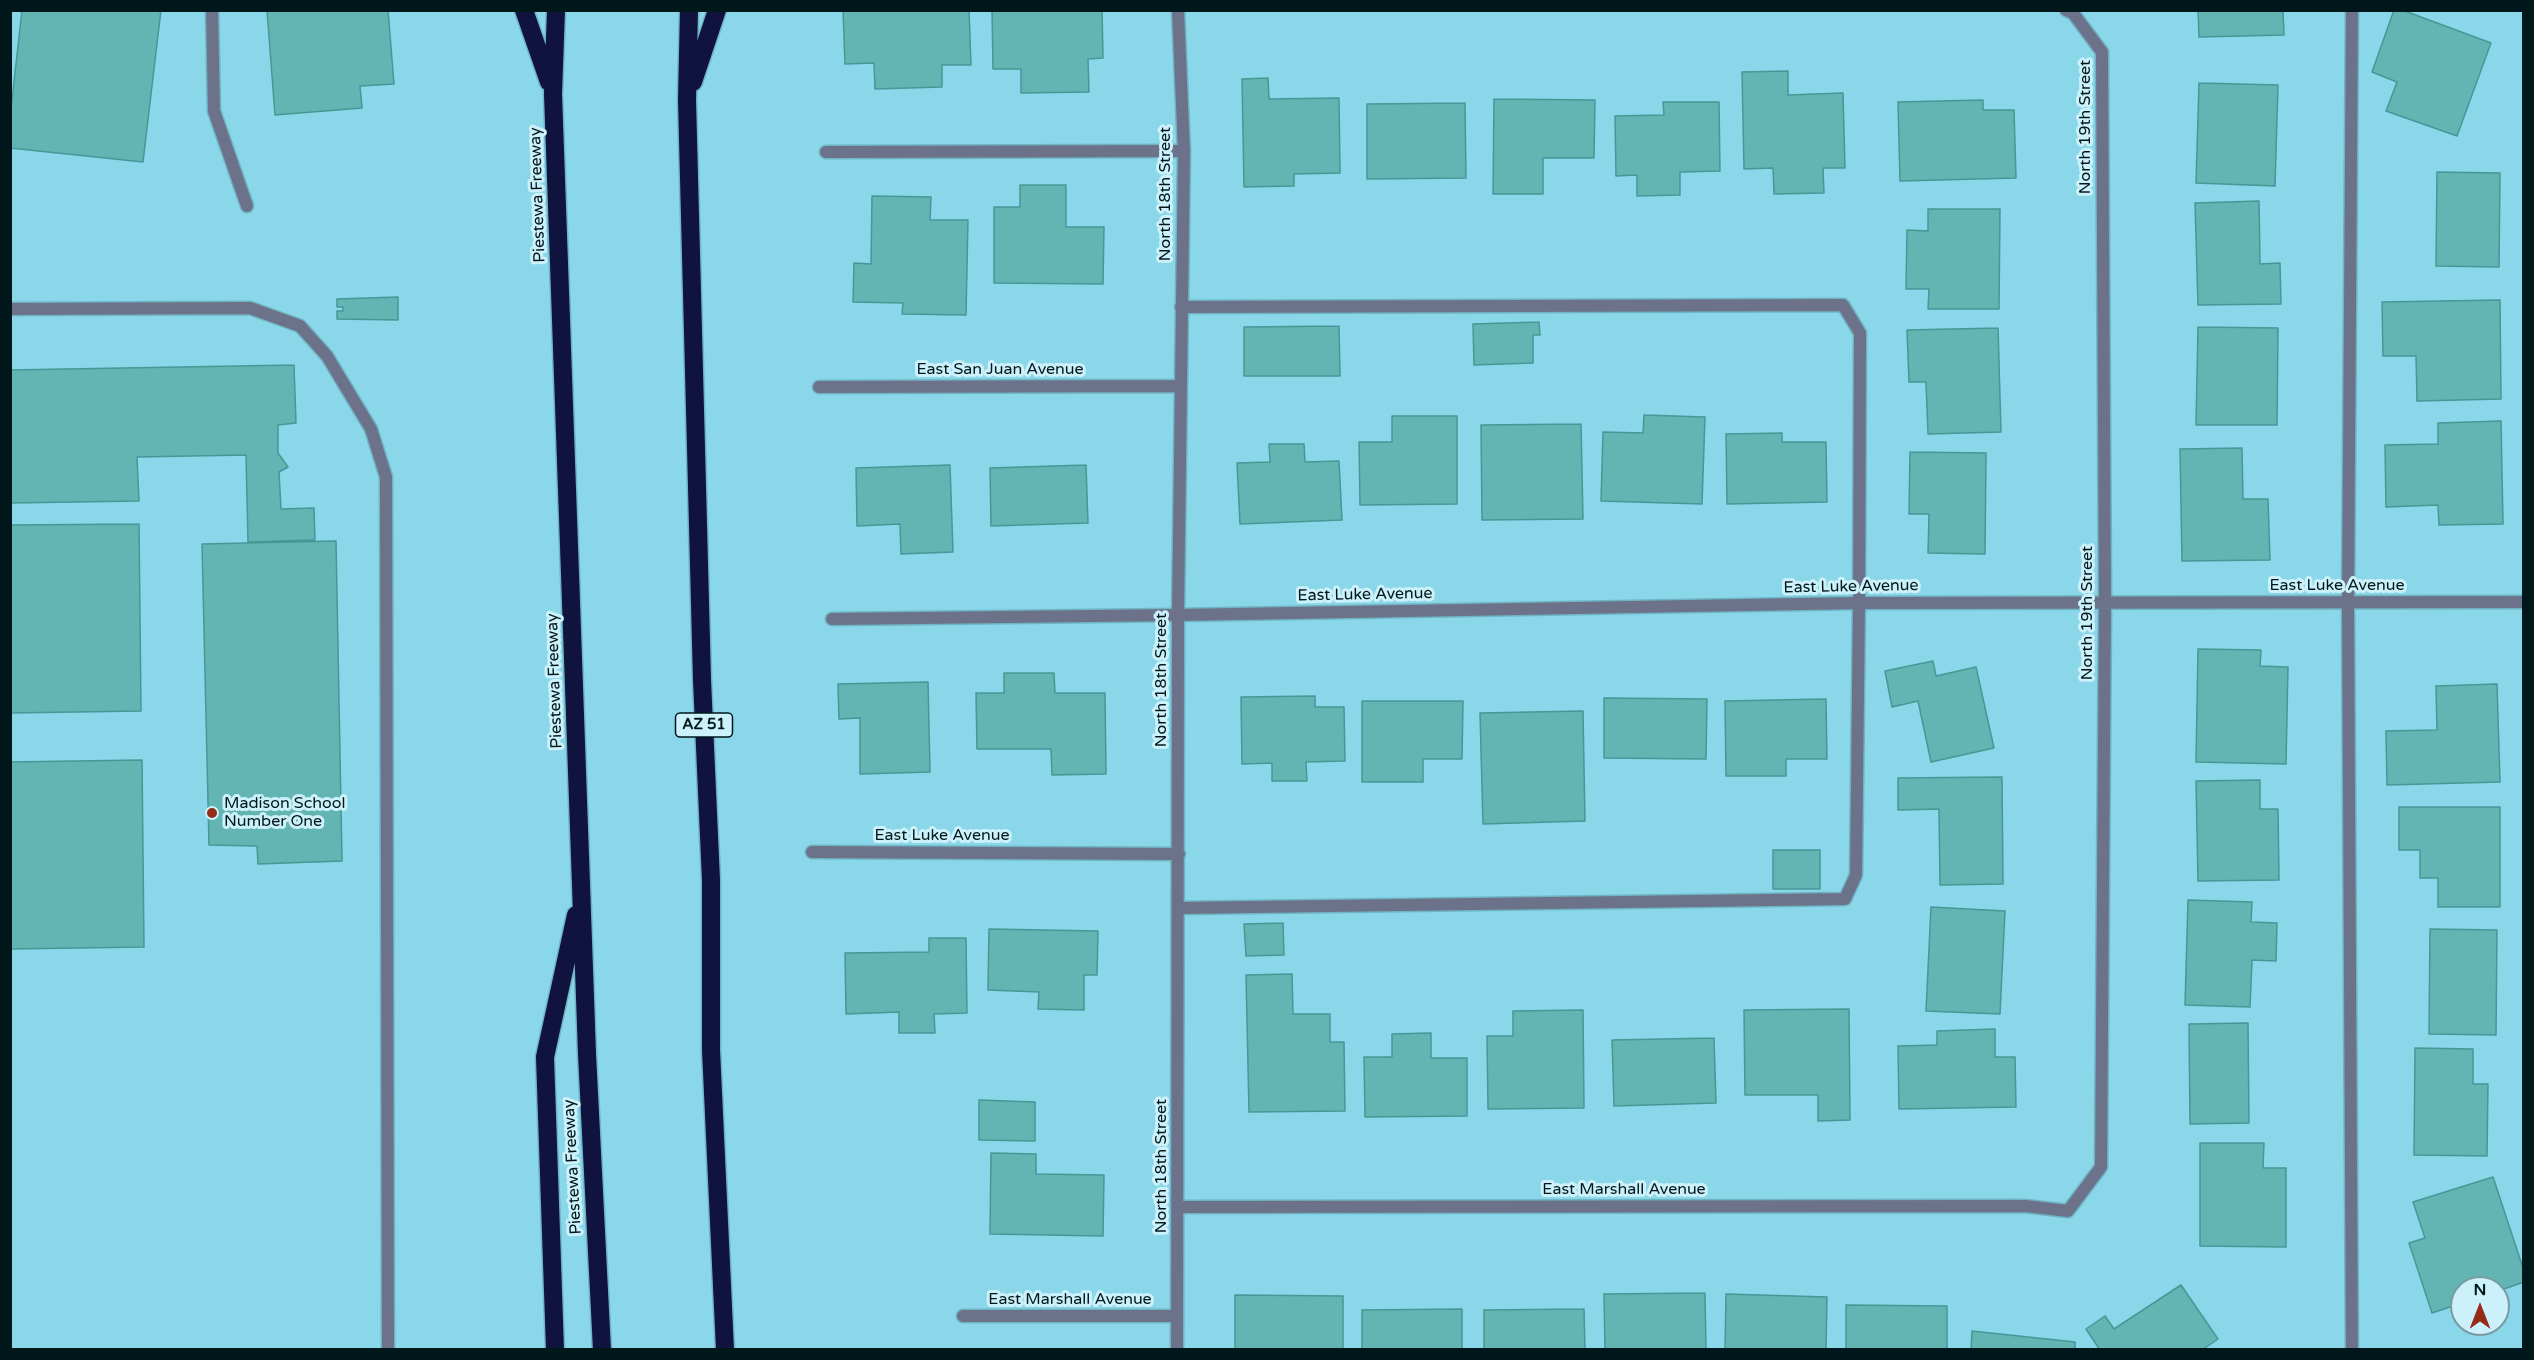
<!DOCTYPE html>
<style>
body{margin:0}
#map{position:relative;width:2534px;height:1360px;overflow:hidden;background:#89d7e8;font-family:"Varela Round",sans-serif}
canvas{display:block}
.frame{position:absolute;inset:0;border:12px solid #00171c;pointer-events:none}
.north{position:absolute;left:2450px;top:1276px;width:60px;height:60px;box-sizing:border-box;background:#ccf1fa;border:2px solid #7a9aa1;border-radius:50%;rotate:0deg;font-size:16px;font-weight:700;line-height:24px;text-align:center;color:#00171c}
.north::after{content:'';display:block;margin:auto;width:21px;height:27px;background:#952c17;clip-path:polygon(50% 0,100% 100%,50% 72%,0 100%)}
</style>
<div id="map">
<canvas width="2534" height="1360"></canvas>
<div class="frame"></div>
<div class="north">N</div>
</div>
<script>
const c = document.querySelector('canvas').getContext('2d');
c.lineJoin = 'round';
function fill(path, color) { c.fillStyle = color; c.fill(path, 'evenodd'); }
const toPath = rows => new Path2D(rows.map(r => 'M' + r).join(''));
function stroke(path, color, width, dash) { c.strokeStyle = color; c.lineWidth = width; c.lineCap = dash ? 'butt' : 'round'; c.setLineDash(dash || []); c.stroke(path); }
function label(font, color, halo, rows, align = 'center') {
  c.font = font + ' "Varela Round",sans-serif'; c.lineWidth = 6; c.setLineDash([]); c.textBaseline = 'middle'; c.strokeStyle = halo; c.fillStyle = color; for (const [text, x, y, turn = 0] of rows) {
    c.save(); c.translate(x, y); c.rotate((+turn || 0) * Math.PI / 180); c.textAlign = isNaN(turn) ? turn : align; if (halo) c.strokeText(text, 0, 0); c.fillText(text, 0, 0); c.restore();
  }
}
const building = toPath([
 [22,10,161,10,143,162,10,148,10,118,22,10],
 [267,10,388,10,394,84,360,86,362,108,275,115,267,10],
 [843,10,969,10,971,65,942,65,942,87,875,89,874,63,845,64,843,10],
 [992,10,1102,10,1103,58,1088,59,1089,92,1021,93,1021,69,993,69,992,10],
 [2198,10,2283,10,2284,35,2199,37,2198,10],
 [2394,10,2402,10,2491,43,2457,136,2386,111,2397,82,2372,72,2394,10],
 [1788,71,1788,95,1843,93,1845,168,1823,168,1824,193,1774,194,1773,168,1744,169,1742,72,1788,71],
 [1268,78,1269,99,1339,98,1340,173,1294,174,1294,186,1244,187,1242,79,1268,78],
 [2199,83,2278,85,2275,186,2196,183,2199,83],
 [1494,99,1595,100,1594,158,1543,158,1543,194,1493,194,1494,99],
 [1983,100,1983,110,2014,110,2016,178,1900,181,1898,102,1983,100],
 [1663,102,1719,102,1720,171,1680,172,1680,195,1637,196,1637,175,1616,176,1615,116,1664,115,1663,102],
 [1465,103,1466,178,1367,179,1367,104,1465,103],
 [2437,172,2500,173,2499,267,2436,266,2437,172],
 [1020,185,1066,185,1066,227,1104,227,1103,284,994,283,994,207,1020,207,1020,185],
 [872,196,931,197,930,220,968,220,966,315,902,314,903,303,853,302,854,263,871,264,872,196],
 [2259,201,2260,264,2280,263,2281,304,2198,305,2195,203,2259,201],
 [1928,209,2000,209,1999,309,1928,309,1929,289,1906,289,1907,230,1928,231,1928,209],
 [398,297,398,320,337,319,337,311,343,311,343,307,337,307,337,299,398,297],
 [2500,300,2501,399,2417,401,2416,356,2383,356,2382,302,2500,300],
 [1539,322,1540,335,1533,335,1533,363,1474,365,1473,324,1539,322],
 [1339,326,1340,376,1244,376,1244,327,1339,326],
 [2198,327,2278,328,2277,425,2196,425,2198,327],
 [1998,328,2001,432,1928,434,1926,382,1909,382,1907,330,1998,328],
 [294,365,296,423,278,425,278,453,288,467,279,472,281,509,314,508,315,540,248,542,246,455,137,457,139,501,10,503,10,370,294,365],
 [1644,415,1705,417,1702,504,1601,501,1603,432,1643,433,1644,415],
 [1392,416,1457,416,1457,504,1360,505,1359,442,1392,442,1392,416],
 [2501,421,2503,524,2439,525,2438,505,2386,507,2385,445,2438,444,2438,423,2501,421],
 [1581,424,1583,519,1482,520,1481,425,1581,424],
 [1782,433,1782,442,1826,442,1827,502,1727,504,1726,434,1782,433],
 [1269,444,1304,444,1305,462,1339,461,1342,520,1240,524,1237,463,1270,462,1269,444],
 [2242,448,2243,499,2268,499,2270,560,2182,561,2180,449,2242,448],
 [1910,452,1986,453,1985,554,1928,553,1929,514,1909,514,1910,452],
 [950,465,953,552,901,554,900,524,857,526,856,468,950,465],
 [1086,465,1088,523,991,526,990,468,1086,465],
 [139,524,141,711,10,713,10,525,139,524],
 [336,541,342,861,258,864,257,846,209,845,202,544,336,541],
 [2198,649,2261,650,2260,666,2288,667,2286,764,2196,762,2198,649],
 [1933,661,1936,676,1976,667,1994,748,1931,762,1918,701,1892,707,1885,671,1933,661],
 [1004,673,1054,673,1055,693,1105,693,1106,774,1052,775,1051,749,977,749,976,693,1004,693,1004,673],
 [928,682,930,772,860,774,860,718,839,719,838,684,928,682],
 [2497,684,2500,782,2387,785,2386,731,2437,730,2436,686,2497,684],
 [1315,696,1315,707,1344,707,1345,761,1306,762,1307,781,1272,781,1272,763,1242,764,1241,697,1315,696],
 [1604,698,1707,699,1706,759,1604,758,1604,698],
 [1826,699,1827,759,1786,759,1786,776,1726,776,1725,701,1826,699],
 [1362,701,1463,701,1462,759,1423,759,1423,782,1362,782,1362,701],
 [1583,711,1585,821,1483,824,1480,713,1583,711],
 [142,760,144,947,10,949,10,762,142,760],
 [2002,777,2003,884,1940,885,1939,809,1898,810,1898,778,2002,777],
 [2260,780,2260,809,2278,809,2279,880,2198,881,2196,781,2260,780],
 [2399,807,2500,807,2500,907,2438,907,2438,878,2420,878,2420,850,2399,850,2399,807],
 [1773,850,1820,850,1820,889,1773,889,1773,850],
 [2188,900,2252,902,2251,922,2277,923,2276,961,2252,960,2250,1007,2185,1005,2188,900],
 [1931,907,2005,911,2000,1014,1926,1011,1931,907],
 [1283,923,1284,955,1246,956,1244,924,1283,923],
 [989,929,1098,931,1097,975,1084,975,1084,1010,1038,1009,1039,992,988,990,989,929],
 [2430,929,2497,930,2496,1035,2429,1034,2430,929],
 [929,938,966,938,967,1013,934,1014,935,1033,899,1033,899,1012,846,1014,845,953,929,952,929,938],
 [1292,974,1293,1014,1330,1014,1330,1042,1344,1042,1345,1111,1249,1112,1246,975,1292,974],
 [1849,1009,1850,1120,1818,1121,1818,1095,1745,1095,1744,1010,1849,1009],
 [1583,1010,1584,1108,1488,1109,1487,1036,1513,1036,1513,1011,1583,1010],
 [2248,1023,2249,1123,2190,1124,2189,1024,2248,1023],
 [1995,1029,1995,1057,2015,1057,2016,1107,1899,1109,1898,1046,1937,1045,1937,1031,1995,1029],
 [1431,1033,1431,1058,1467,1058,1467,1116,1365,1117,1364,1057,1392,1057,1392,1034,1431,1033],
 [1714,1038,1716,1103,1614,1106,1612,1040,1714,1038],
 [2415,1048,2473,1049,2473,1084,2488,1084,2487,1156,2414,1155,2415,1048],
 [979,1100,1035,1102,1035,1141,979,1140,979,1100],
 [2200,1143,2264,1143,2263,1168,2286,1168,2286,1247,2200,1246,2200,1143],
 [991,1153,1036,1154,1036,1174,1104,1175,1103,1236,990,1234,991,1153],
 [2493,1177,2524,1271,2524,1282,2498,1291,2498,1288,2462,1288,2462,1303,2432,1313,2409,1243,2425,1238,2413,1202,2493,1177],
 [2181,1285,2218,1339,2202,1350,2100,1350,2086,1329,2105,1316,2114,1329,2181,1285],
 [1705,1293,1706,1350,1605,1350,1604,1294,1705,1293],
 [1726,1294,1827,1297,1826,1350,1725,1350,1726,1294],
 [1235,1295,1343,1296,1343,1350,1235,1350,1235,1295],
 [1846,1305,1947,1306,1947,1350,1846,1350,1846,1305],
 [1462,1309,1462,1350,1362,1350,1362,1310,1462,1309],
 [1584,1309,1585,1350,1484,1350,1484,1310,1584,1309],
 [1972,1331,2075,1342,2075,1350,1971,1350,1972,1331]
]);
const lane = toPath([
 [2352,10,2348,603,2352,1350],
 [826,152,1184,151],
 [10,309,250,308,300,326,327,356,371,429,386,477,388,1350],
 [832,619,1178,615],
 [1179,908,1845,899,1856,875,1859,603,1860,333,1843,305,1181,307]
]);
const street = toPath([
 [212,10,214,111,247,206],
 [819,387,1181,386],
 [1178,615,1859,603,2524,602],
 [812,852,1179,854],
 [1178,1207,2025,1206,2068,1211,2101,1167,2105,602,2102,52,2073,13,2066,10],
 [963,1316,1177,1316],
 [1177,1350,1178,615,1184,151,1178,10]
]);
const highway = toPath([
 [524,10,549,82],
 [556,10,553,94,587,1054,602,1350],
 [689,10,687,100,702,680,711,880,711,1050,725,1350],
 [693,82,717,10],
 [555,1350,545,1057,576,915]
]);
const markers = [
 [212,813,6,"#952c17"]
];
const shields = [
 [704,725,57]
];
const shieldNames = [
 ["AZ 51",704,725]
];
const streetNames = [
 ["North 19th Street",2086,127,-90],
 ["North 18th Street",1166,194,-90],
 ["Piestewa Freeway",538,195,-92],
 ["East San Juan Avenue",1000,370],
 ["East Luke Avenue",2337,586],
 ["East Luke Avenue",1851,587,-1],
 ["East Luke Avenue",1365,595,-1],
 ["North 19th Street",2088,613,-90],
 ["North 18th Street",1162,680,-90],
 ["Piestewa Freeway",555,681,-92],
 ["East Luke Avenue",942,836],
 ["North 18th Street",1162,1166,-90],
 ["Piestewa Freeway",573,1167,-93],
 ["East Marshall Avenue",1624,1190],
 ["East Marshall Avenue",1070,1300]
];
const poiNames = [
 ["Madison School",224,804],
 ["Number One",224,822]
];
fill(building, '#62b5b3');
stroke(building, '#459896', 1.5);
stroke(lane, '#70b4c3', 15);
stroke(street, '#70b4c3', 15);
stroke(highway, '#70b4c3', 21);
stroke(lane, '#6c7289', 12);
stroke(street, '#6c7289', 12);
stroke(highway, '#0f133e', 18);
for (const [x, y, r, color] of markers) { const dot = new Path2D(); dot.arc(x, y, r, 0, 2 * Math.PI); c.fillStyle = color; c.fill(dot); stroke(dot, '#ccf1fa', 2); }
for (const [x, y, w] of shields) { const box = new Path2D(); box.roundRect(x - w / 2, y - 12, w, 24, 4.5); c.fillStyle = '#ccf1fa'; c.fill(box); stroke(box, '#00171c', 1.5); }
label('bold 15px', '#00171c', null, shieldNames);
label('16px', '#00171c', '#ccf1fa', streetNames);
label('16px', '#00171c', '#ccf1fa', poiNames, 'left');
</script>
